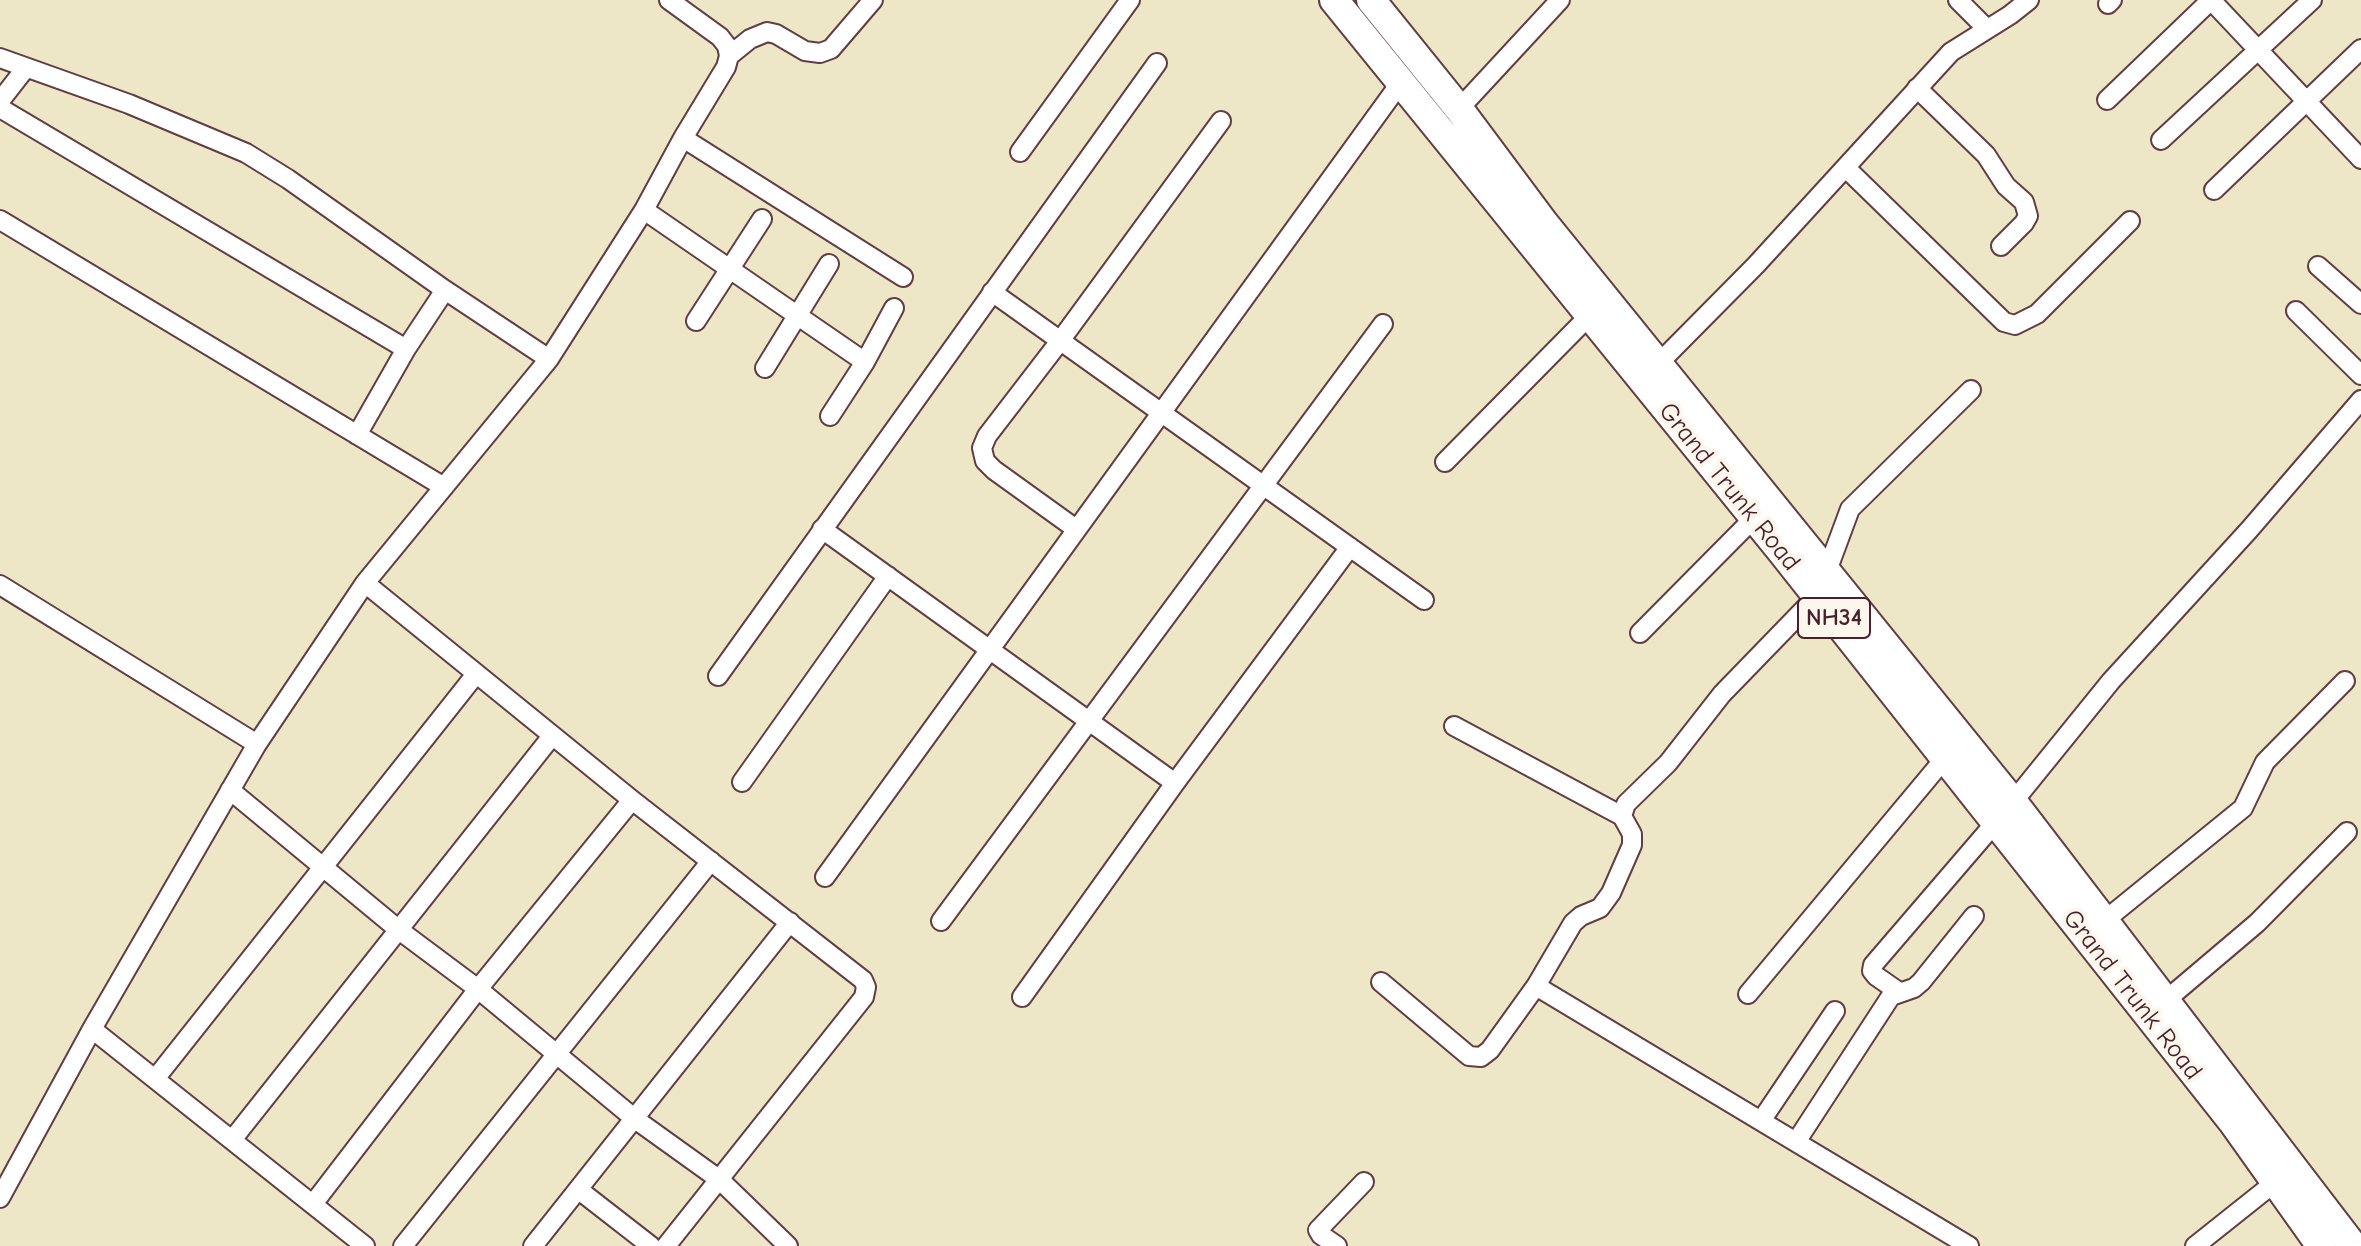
<!DOCTYPE html>
<style>
body{margin:0}
canvas{display:block;background:#ede6c7}
</style>
<canvas width="2361" height="1246"></canvas>
<script>
const c = document.querySelector('canvas').getContext('2d');
c.lineJoin = 'round';
const toPath = rows => new Path2D(rows.map(r => 'M' + r).join(''));
function stroke(path, color, width, dash) { c.strokeStyle = color; c.lineWidth = width; c.lineCap = dash ? 'butt' : 'round'; c.setLineDash(dash || []); c.stroke(path); }
function label(font, color, halo, rows, align = 'center') {
  c.font = font + ' "Comic Neue",sans-serif'; c.lineWidth = 8; c.setLineDash([]); c.textBaseline = 'middle'; c.strokeStyle = halo; c.fillStyle = color; for (const [text, x, y, turn = 0] of rows) {
    c.save(); c.translate(x, y); c.rotate((+turn || 0) * Math.PI / 180); c.textAlign = isNaN(turn) ? turn : align; if (halo) c.strokeText(text, 0, 0); c.fillText(text, 0, 0); c.restore();
  }
}
const minor = toPath([
 [1958,0,1987,29],
 [2211,0,2361,159],
 [2108,4,2112,0],
 [729,56,750,39,767,32,776,34,805,51,820,53,831,49,873,0],
 [0,58,129,104,246,153,288,179,445,290,549,359],
 [1917,88,1986,155,2006,186,2024,202,2028,216,2024,223,2001,246],
 [2107,100,2211,0],
 [0,101,25,69],
 [0,108,406,349],
 [1459,109,1560,0],
 [683,138,903,277],
 [2161,140,2312,0],
 [1020,152,1130,0],
 [1846,168,2004,322,2015,325,2037,314,2130,221],
 [2214,190,2361,49],
 [644,210,865,362],
 [0,220,444,487],
 [2318,266,2361,304],
 [992,292,1424,600],
 [2296,311,2361,375],
 [696,321,762,219],
 [1658,364,1756,265,1951,52,2010,15,2029,0],
 [765,368,829,264],
 [830,416,865,362,894,308],
 [357,435,406,349,445,290],
 [1445,462,1590,315],
 [822,529,1175,783],
 [1076,529,994,470,985,461,982,448,987,436,1060,341,1221,121],
 [1827,571,1850,509,1971,390],
 [365,583,632,800,863,980,866,987,864,997,666,1246],
 [0,585,257,744],
 [1640,633,1754,518],
 [718,676,1157,63],
 [1454,726,1622,816],
 [742,782,888,576],
 [230,790,399,930,478,989,635,1119,720,1180,788,1246],
 [825,877,1401,82],
 [941,921,1383,324],
 [2104,921,2243,808,2265,762,2345,681],
 [1381,982,1469,1056,1481,1057,1490,1050,1536,986,1573,923,1581,916,1600,908,1611,893,1632,845,1632,834,1622,816,1626,804,1668,763,1722,694,1817,596],
 [1536,986,1969,1246],
 [1899,992,1876,976,1872,971,1873,965,2013,802,2111,681,2249,530,2361,400],
 [1748,994,1945,758],
 [1022,997,1175,783,1350,547],
 [2165,1001,2257,923,2347,832],
 [92,1029,365,1246],
 [155,1079,476,674],
 [1761,1121,1835,1011],
 [232,1140,552,736],
 [1796,1142,1891,996,1914,988,1921,982,1974,916],
 [579,1190,651,1246],
 [0,1198,92,1029,257,744,365,583,549,359,644,210,683,138,726,67,729,56,727,46,720,37,669,0],
 [313,1204,478,989,632,800],
 [403,1246,711,861],
 [533,1246,790,922],
 [1337,1246,1321,1235,1318,1230,1364,1182],
 [2195,1246,2283,1176]
]);
const highway = toPath([
 [1334,0,1782,552,2232,1121,2321,1246],
 [1371,0,1459,109,1544,223,2013,802,2353,1246]
]);
const shields = [
 [1834,618,72]
];
const shieldNames = [
 ["NH34",1834,618]
];
const streetNames = [
 ["Grand Trunk Road",1729,487,51],
 ["Grand Trunk Road",2132,995,52]
];
stroke(minor, '#623d42', 22);
stroke(highway, '#623d42', 32);
stroke(minor, '#fff', 18);
stroke(highway, '#fff', 28);
for (const [x, y, w] of shields) { const box = new Path2D(); box.roundRect(x - w / 2, y - 20, w, 40, 6); c.fillStyle = '#fbf7ec'; c.fill(box); stroke(box, '#4a1f2b', 2); }
label('bold 24px', '#4a1f2b', null, shieldNames);
label('26px', '#4a1f2b', '#fbf7ec', streetNames);
</script>
